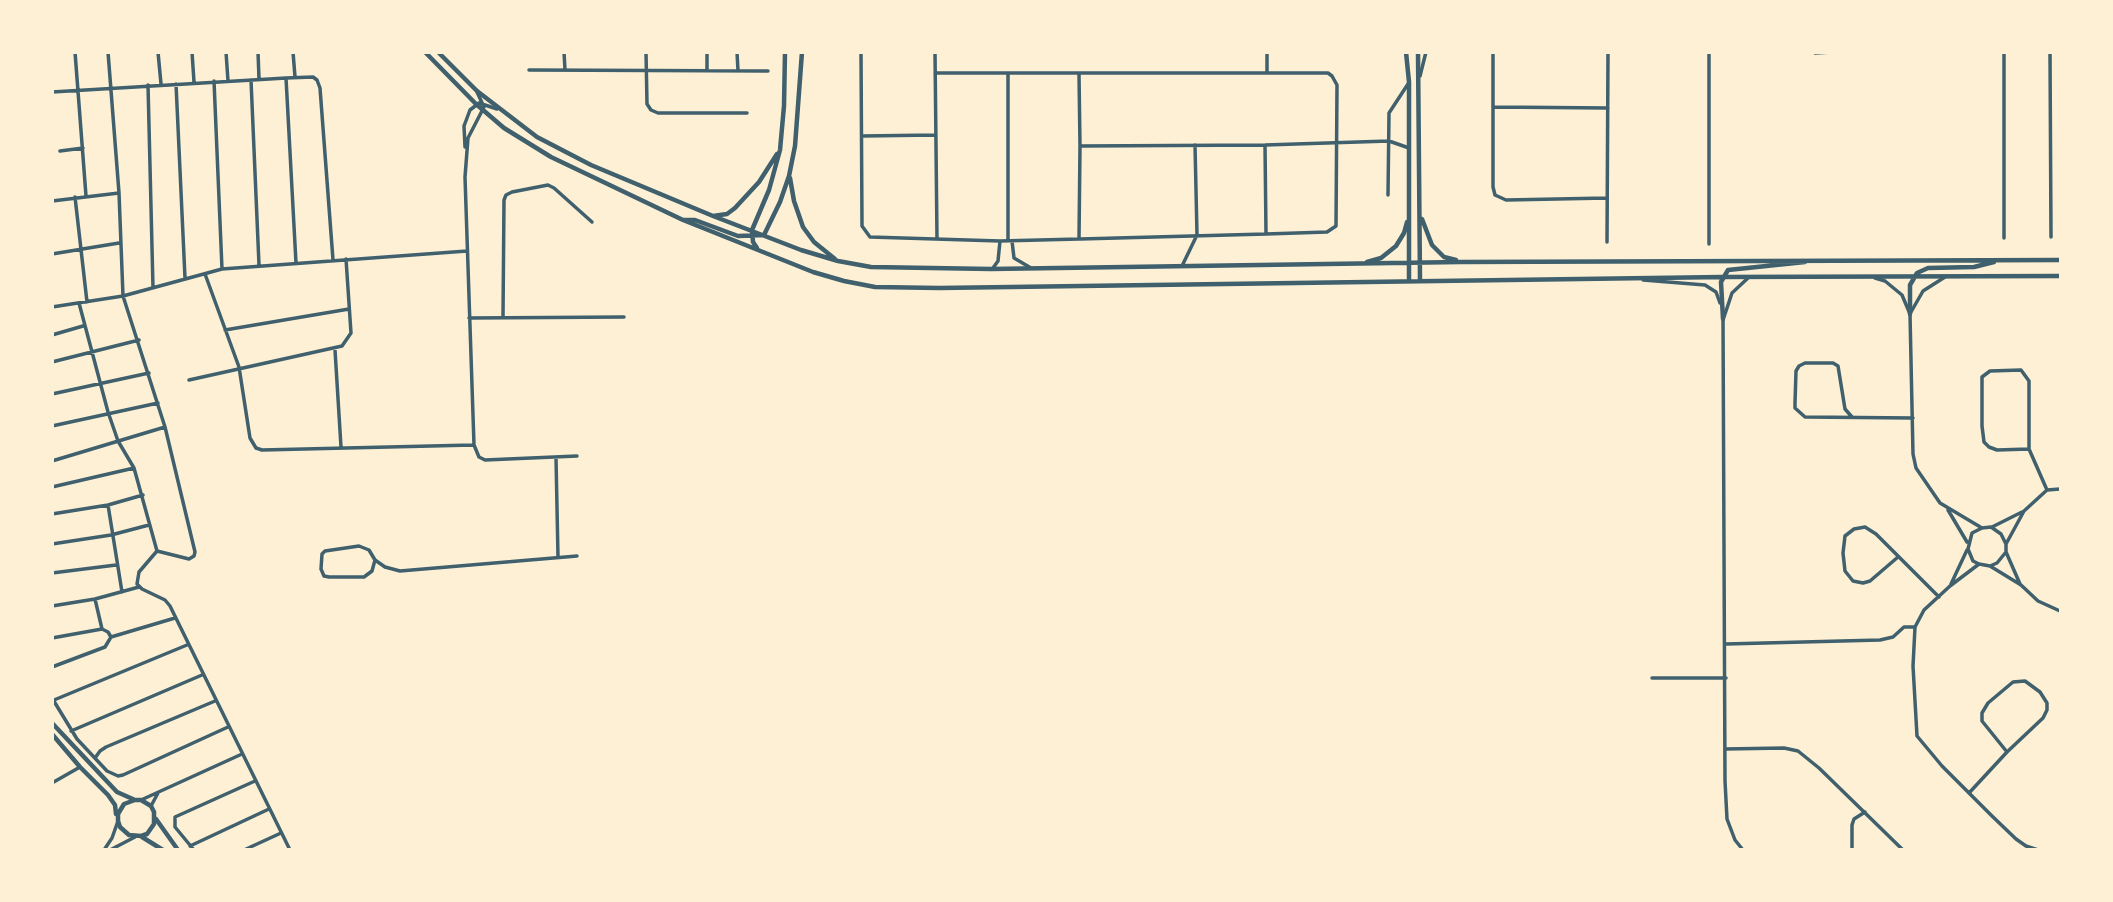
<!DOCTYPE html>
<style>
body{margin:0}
#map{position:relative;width:2113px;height:902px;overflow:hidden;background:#fdf0d5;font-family:"PT Sans",sans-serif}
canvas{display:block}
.frame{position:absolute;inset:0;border:54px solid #fdf0d5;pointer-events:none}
</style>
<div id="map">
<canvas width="2113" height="902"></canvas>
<div class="frame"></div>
</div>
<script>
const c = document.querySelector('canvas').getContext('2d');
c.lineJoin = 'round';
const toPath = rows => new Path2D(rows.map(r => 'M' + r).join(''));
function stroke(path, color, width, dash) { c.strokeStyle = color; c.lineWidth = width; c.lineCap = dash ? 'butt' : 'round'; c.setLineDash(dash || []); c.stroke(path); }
const minor = toPath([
 [75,52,86,196],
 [108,52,119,193,123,296,165,427,195,552,194,556,189,559,157,551],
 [158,52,161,84],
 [192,52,194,82],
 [226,52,228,81],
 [258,52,259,79],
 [293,52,295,77],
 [564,52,565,70],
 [646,52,647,104,651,110,658,113,747,113],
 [737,52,738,71],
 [861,52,862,226,870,237,1000,241,1079,239,1080,146],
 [935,52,937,239],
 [1267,52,1267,71],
 [1493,52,1493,187,1495,195,1506,200,1607,198],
 [1709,52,1709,244],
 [2004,52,2004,238],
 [2050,52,2051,237],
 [1815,53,1832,52],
 [529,70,768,71],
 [707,70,707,52],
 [935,73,1328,73,1332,76,1337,85,1336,226,1327,232,1266,234],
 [1079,74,1080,146,1265,145,1389,141,1409,148],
 [1420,76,1426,52],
 [286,78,296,263],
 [251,80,259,265],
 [214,81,222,269],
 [176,84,185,278],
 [148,85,153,288],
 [52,92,286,78,313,77,317,80,320,88,333,260],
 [477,92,484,107,468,138,465,177,474,445,479,457,485,460,577,456],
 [1493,107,1608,108],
 [862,136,935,135],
 [465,147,464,126,470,110,479,103,497,109],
 [60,151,83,148],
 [1388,195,1389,113,1408,84],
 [75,197,87,302],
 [52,201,119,193],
 [1080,239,1266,234,1265,145],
 [1008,240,1008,74],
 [1012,241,1014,258,1031,268],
 [1607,242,1608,52],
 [52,254,119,243],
 [1182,266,1197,235,1195,145],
 [993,268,998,261,1000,241],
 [205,274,239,367,250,438,256,448,262,450,473,445],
 [1875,278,1885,281,1902,295,1910,314,1913,454,1916,468,1940,503,1982,528,1991,527,2001,534,2006,544,2006,552,1997,563,1990,566,1979,564,1973,561,1968,549,1972,533,1982,528],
 [1643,280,1705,285,1716,292,1720,303],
 [79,303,108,412,118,441,134,468,157,551,139,572,137,584,142,589,165,600,170,606,290,850],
 [52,307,123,296,222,269,467,251],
 [1911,312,1923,291,1945,277],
 [503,316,504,200,506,195,512,192,548,185,554,188,592,222],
 [1723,317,1725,781,1727,819,1735,840,1743,850],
 [1724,317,1732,293,1748,278],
 [469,318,624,317],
 [225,330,349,309],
 [52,335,83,326],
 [335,350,341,447],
 [52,362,139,340],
 [189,380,342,346,351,333,346,259],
 [52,394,149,373],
 [1852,417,1845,409,1838,366,1833,363,1805,363,1799,366,1796,371,1795,403,1795,408,1805,417,1913,418],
 [52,426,158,403],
 [2029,449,1997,450,1989,447,1984,442,1982,426,1982,377,1990,371,2021,370,2029,381,2029,449,2047,490],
 [556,458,558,557],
 [52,461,165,427],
 [52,487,134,468],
 [108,505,122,592],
 [1948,510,1967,542],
 [52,514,108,505,143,495],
 [1992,527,2022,512],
 [52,544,111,535,149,525],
 [2006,544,2024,511,2047,490,2060,489],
 [2006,552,2020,584],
 [1898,557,1870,581,1863,583,1853,581,1845,571,1843,553,1845,536,1854,529,1865,527,1876,534,1939,597],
 [375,560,372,571,364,577,329,577,324,576,321,569,322,554,325,551,359,546,369,550,375,560,385,567,400,571,577,556],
 [1979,564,1950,586,1924,610,1915,627,1913,666,1917,736,1942,766,1992,816,2016,839,2026,846,2038,850],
 [1990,566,2021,585,2038,601,2060,611],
 [52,573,116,565],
 [1951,584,1967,550],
 [95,599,102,629],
 [52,606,95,599,139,587],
 [111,637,175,618],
 [52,638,102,629,108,632,111,637,105,647,52,667],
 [1726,644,1880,640,1893,637,1904,627,1915,627],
 [1652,678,1726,678],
 [2025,681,2040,692,2047,703,2047,710,2043,718,2007,752,1982,721,1982,713,1988,703,2013,682,2025,681],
 [52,698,77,739,107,771,118,776,123,775,228,727],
 [54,700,187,645],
 [71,731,202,675],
 [1725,749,1784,748,1798,751,1819,768,1903,850],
 [95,758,100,751,106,747,215,701],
 [52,783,80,767],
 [1969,793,2007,752],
 [141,800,242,754],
 [151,806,158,793],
 [190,846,269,809],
 [104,850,112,838,118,821],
 [110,850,135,837],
 [194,850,175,827,175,817,255,781],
 [244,850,281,833],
 [1852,850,1852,825,1854,819,1865,812]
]);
const tertiary = toPath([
 [425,52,476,104,504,128,551,157,683,220,813,272,844,281,875,287,939,288,1722,277,2060,276],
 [438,52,477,91,537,137,591,165,713,216,801,250,838,261,871,267,991,269,1460,262,2060,260],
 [1406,52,1409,82,1409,281],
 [1418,52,1420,281],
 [790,178,794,201,803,227,814,242,835,259],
 [713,216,727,214,735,208,759,182,777,154],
 [1422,219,1432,245,1444,257,1456,260],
 [684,220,695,220,738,236,764,235,780,202,789,176,795,146,802,52],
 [757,248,753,242,752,230,769,190,780,150,784,106,785,52],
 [1367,262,1381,258,1396,246,1404,233,1407,222],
 [1910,314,1910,285,1917,273,1928,268,1974,267,1994,262],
 [1723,319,1721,282,1728,270,1805,262],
 [52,723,117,792,135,800,141,800,151,806,154,812,154,824,147,834,141,836,129,835,120,827,118,821,118,814,124,804,135,800],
 [52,734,80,767,108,795,115,805,116,814],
 [156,819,178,850],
 [142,837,163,850]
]);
stroke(minor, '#3f606c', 3.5);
stroke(tertiary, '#3f606c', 4.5);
</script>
